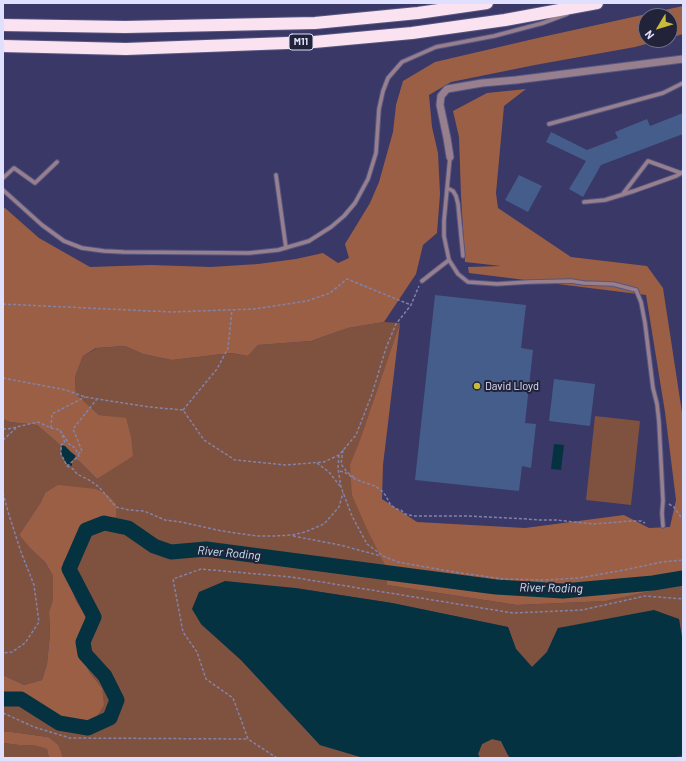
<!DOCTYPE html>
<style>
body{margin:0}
#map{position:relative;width:686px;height:761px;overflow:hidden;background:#393867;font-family:Barlow,sans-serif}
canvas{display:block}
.frame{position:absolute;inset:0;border:4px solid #dee0fd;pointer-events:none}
.north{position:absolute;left:638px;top:8px;width:40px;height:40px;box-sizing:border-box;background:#222338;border:1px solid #6d6f87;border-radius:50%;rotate:232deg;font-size:11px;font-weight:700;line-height:16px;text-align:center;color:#dee0fd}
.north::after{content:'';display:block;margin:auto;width:14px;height:18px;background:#c9ba3a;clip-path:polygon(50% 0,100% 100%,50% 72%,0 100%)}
</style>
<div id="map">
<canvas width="686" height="761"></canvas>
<div class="frame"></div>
<div class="north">N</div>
</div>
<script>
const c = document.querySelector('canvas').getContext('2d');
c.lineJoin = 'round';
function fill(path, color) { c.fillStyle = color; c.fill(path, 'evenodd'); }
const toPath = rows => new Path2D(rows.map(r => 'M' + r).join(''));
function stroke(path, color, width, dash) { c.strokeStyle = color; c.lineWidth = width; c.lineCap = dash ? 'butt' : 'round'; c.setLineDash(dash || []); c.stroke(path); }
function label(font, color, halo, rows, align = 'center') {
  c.font = font + ' Barlow,sans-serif'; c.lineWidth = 4; c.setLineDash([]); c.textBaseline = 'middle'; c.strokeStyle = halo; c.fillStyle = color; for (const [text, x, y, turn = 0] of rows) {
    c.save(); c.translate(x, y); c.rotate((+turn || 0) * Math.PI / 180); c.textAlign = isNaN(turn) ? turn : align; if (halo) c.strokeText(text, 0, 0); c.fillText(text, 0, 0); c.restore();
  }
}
const green = toPath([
 [384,322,400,323,360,441,387,569,387,585,517,605,606,601,683,584,683,644,679,619,558,628,547,652,532,667,516,649,508,627,392,603,295,588,201,624,241,660,320,745,364,758,62,758,62,755,48,737,12,732,3,732,3,693,26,696,40,707,79,718,94,721,102,688,90,673,81,656,78,646,83,632,86,616,76,601,68,578,63,563,83,528,91,519,115,517,115,504,108,495,45,493,41,502,19,535,30,548,45,562,53,576,53,599,49,612,50,633,47,664,42,680,24,685,3,675,3,419,10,422,37,425,81,463,97,479,115,467,126,419,99,415,76,394,75,377,83,356,97,348,125,346,143,354,172,360,231,353,248,356,258,345,311,341,348,328],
 [595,416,640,421,631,505,586,500],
 [492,739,501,741,508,755,510,758,480,758,478,754,482,744],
 [3,743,19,745,33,745,47,749,49,758,3,758]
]);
const forest = toPath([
 [683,6,683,34,670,38,670,16,646,16,646,40,661,40,635,47,535,65,451,82,429,95,432,127,438,153,439,173,440,194,437,233,423,245,416,274,384,322,348,328,311,341,258,345,248,356,231,353,172,360,143,354,125,346,96,348,83,356,75,377,76,394,99,415,126,418,131,437,133,456,97,479,81,463,37,425,10,422,3,419,3,209,5,208,39,238,90,267,151,265,211,267,258,264,296,259,323,253,338,263,349,258,345,244,370,203,379,182,393,132,396,105,403,81,435,62,542,37],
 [526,89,504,106,496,193,498,208,571,257,647,266,663,288,683,419,683,584,606,601,517,605,387,585,387,569,367,529,352,495,350,465,359,443,400,323,383,465,382,499,417,522,525,528,624,515,649,528,670,527,676,500,665,412,646,295,469,273,468,267,501,266,465,262,461,196,459,137,453,111,487,93],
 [58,485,96,489,108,495,116,504,116,517,99,520,83,528,63,563,68,578,76,601,86,616,83,632,78,646,81,656,90,673,102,688,104,705,94,721,61,717,40,707,26,696,3,693,3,675,24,685,42,680,47,664,50,633,49,612,53,599,53,576,45,562,30,548,19,535,41,502,45,493],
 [3,732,12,732,48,737,58,745,62,755,62,758,49,758,47,749,33,745,19,745,3,743]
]);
const water = toPath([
 [554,444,564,445,561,470,551,469],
 [62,445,65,446,71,452,76,456,72,461,72,466,67,464,61,454],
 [225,581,295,588,392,603,508,627,516,649,532,667,547,652,558,628,654,610,679,619,683,644,683,755,673,758,510,758,508,755,501,741,492,739,482,744,478,754,480,758,364,758,320,745,241,660,201,624,192,609,199,592]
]);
const river = toPath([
 [3,699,21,699,59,723,88,728,110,718,117,700,105,676,85,654,83,642,94,617,69,569,86,530,104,523,128,528,154,546,171,552,206,549,496,587,563,591,653,583,683,578]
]);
const building = toPath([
 [683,113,683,134,601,165,583,197,569,189,586,161,546,142,551,132,587,150,618,138,615,132,647,119,650,126],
 [519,175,542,186,528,212,505,200],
 [435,295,526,305,521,348,533,350,525,423,536,424,531,468,522,466,519,491,415,480],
 [554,379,595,384,590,426,549,421]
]);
const path = toPath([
 [3,304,171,312,254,309,307,301,330,293,347,279,411,305],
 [3,378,66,390,85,397,149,407,183,410,204,440,235,460,285,465,324,462,339,455,356,435,372,394,386,348,396,324,411,305,419,286],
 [183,410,217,369,228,348,232,310],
 [51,428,52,414,85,397],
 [3,429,8,429,38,422,51,428,60,430,69,444,75,448,79,456,67,466,61,454,61,445,65,443,60,430],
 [3,440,16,428],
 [343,450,341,464,347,472,356,479],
 [78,454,82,451,73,429,97,399],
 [339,455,338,468,341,487,352,516,367,544,383,556,398,562,454,572,503,579,545,580,579,578,624,570,662,562,683,560],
 [317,463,329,472,340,486],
 [67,466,73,469,77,474,89,480,99,487,116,507,129,510,144,511,165,520,181,522,222,531,257,536,275,536,292,535,305,532,324,524,339,507,343,493],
 [340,471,346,473,355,479,375,486,382,491,386,496,390,504,396,509,401,510,405,514,414,516,468,516,527,519,539,520,556,520,593,524,631,521,641,521,645,523],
 [3,493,9,515,21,552,34,585,39,622,25,643,12,652,3,653],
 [669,504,674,507,683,520],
 [293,536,340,545,381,556],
 [3,713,34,727,70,738,248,739],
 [277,758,248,739,233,698,206,679,197,652,183,632,173,579,201,569,291,577,513,613,582,610,645,596,683,599]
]);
const lane = toPath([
 [549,124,663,93,683,83],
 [450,157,444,221,444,236,449,260,458,274,468,282,497,284,528,282,571,281,584,283,613,284,636,290,641,302,645,323,653,388,657,404,659,422,663,501,662,513,663,526],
 [276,175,286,248],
 [3,178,14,168,35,183,57,162],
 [447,188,453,191,456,196,458,204,463,256],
 [3,190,42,225,64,241,82,248,104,251,124,252,249,253,278,250,309,241,331,227,344,216,355,203,368,179,376,153,379,109,383,91,388,78,402,62,436,47,494,36,543,23,567,14],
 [622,195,648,161,681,173],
 [584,202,605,200,634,191,676,176,683,172],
 [422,281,449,260]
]);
const street = toPath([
 [450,157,447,138,440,105,441,96,447,89,482,83,516,80,683,59]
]);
const highway = toPath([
 [3,25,125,27,315,23,418,13,487,3],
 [3,46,126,49,314,42,412,33,505,20,597,3]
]);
const markers = [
 [477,386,4,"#c9ba3a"]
];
const shields = [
 [301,42,24]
];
const shieldNames = [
 ["M11",301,42]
];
const poiNames = [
 ["David Lloyd",485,386]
];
const waterNames = [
 ["River Roding",229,553,5],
 ["River Roding",551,588,1]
];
fill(green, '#7f513f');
fill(forest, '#9b5f46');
fill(water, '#043240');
stroke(river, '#043240', 15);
fill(building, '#455d8b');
stroke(lane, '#575682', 5.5);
stroke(street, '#575682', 9);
stroke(highway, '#575682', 14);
stroke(path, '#8383aa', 1.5, [3, 2]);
stroke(lane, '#977f8d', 3.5);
stroke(street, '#977f8d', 7);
stroke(highway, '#fae2f0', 12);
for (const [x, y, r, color] of markers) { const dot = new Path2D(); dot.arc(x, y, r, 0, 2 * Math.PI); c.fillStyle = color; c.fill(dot); stroke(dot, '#222338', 1.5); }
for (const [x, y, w] of shields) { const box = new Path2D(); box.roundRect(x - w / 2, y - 8, w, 16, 3); c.fillStyle = '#222338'; c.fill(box); stroke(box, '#dee0fd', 1); }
label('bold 10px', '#dee0fd', null, shieldNames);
label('11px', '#dee0fd', '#222338', poiNames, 'left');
label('italic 12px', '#c3ebfa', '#222338', waterNames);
</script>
